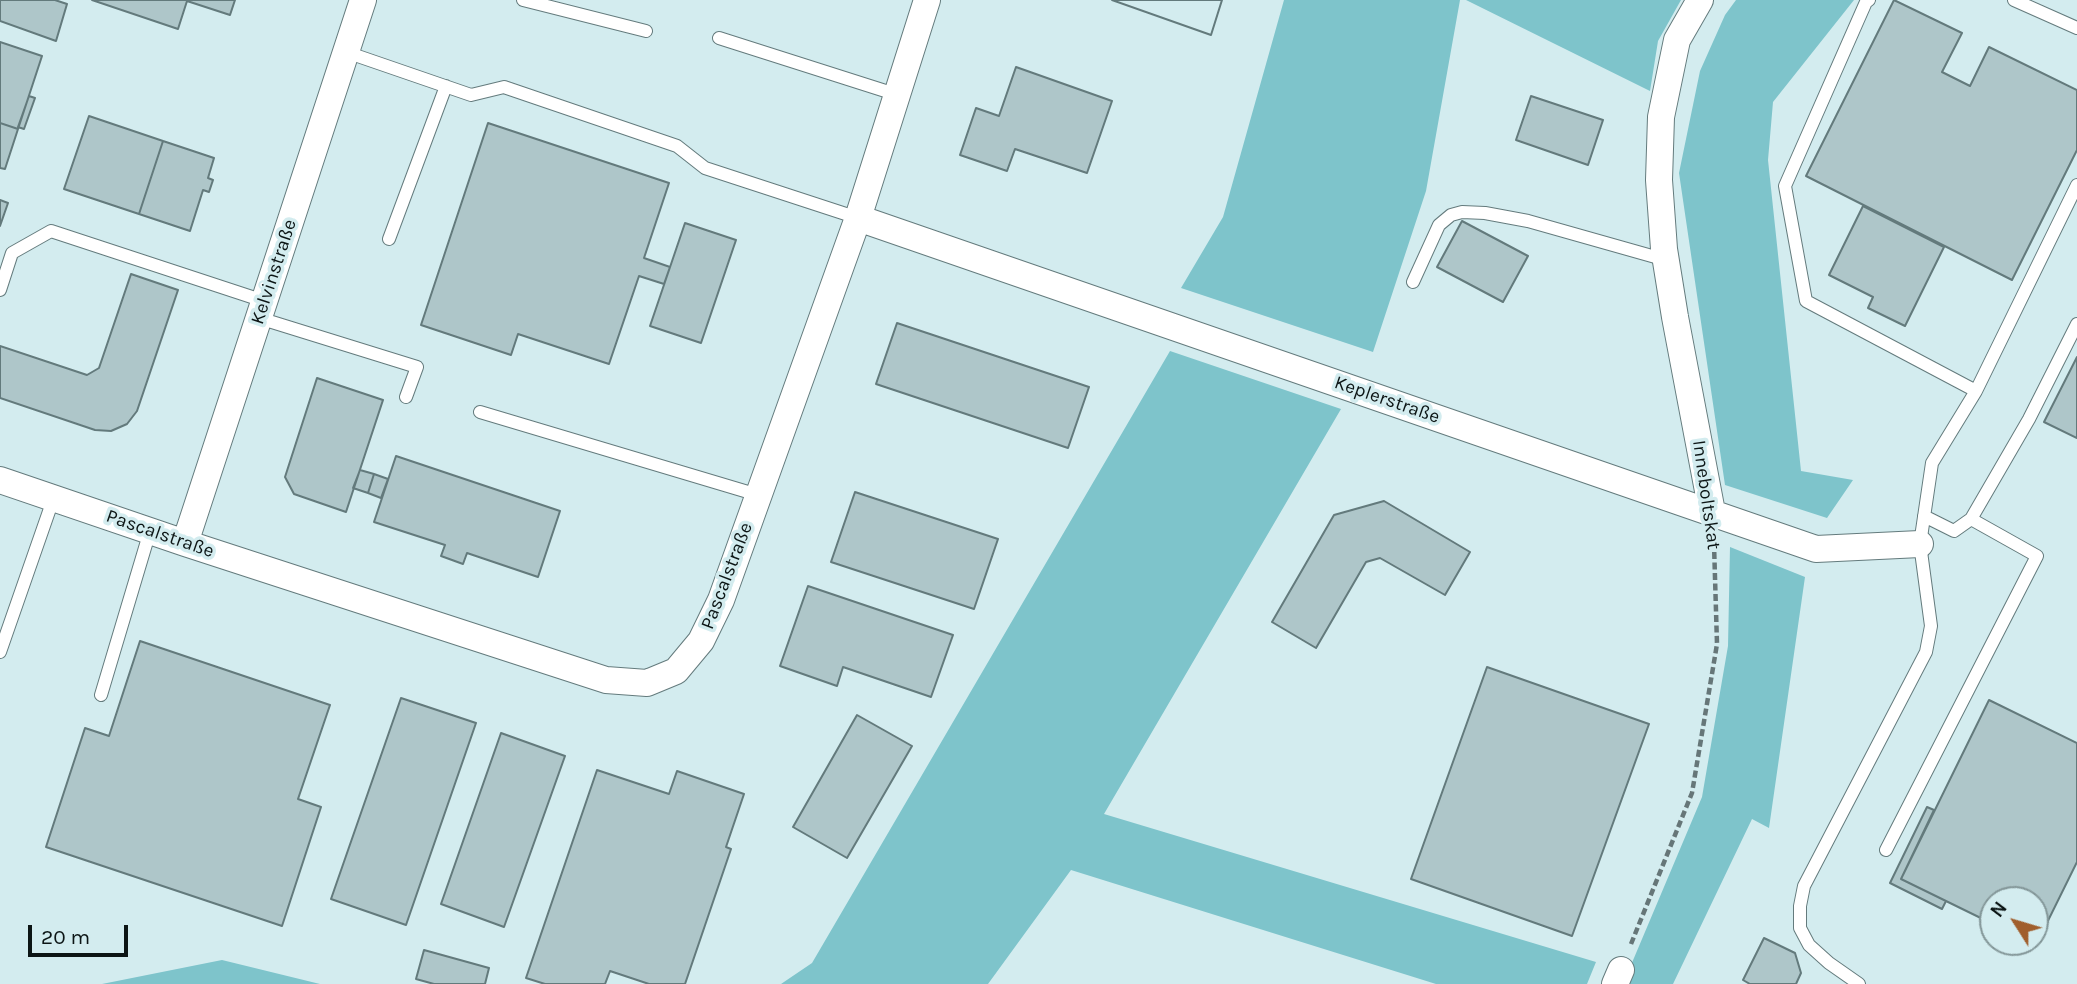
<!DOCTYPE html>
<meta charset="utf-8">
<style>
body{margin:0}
#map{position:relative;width:2077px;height:984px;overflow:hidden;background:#d3ecef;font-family:Karla,sans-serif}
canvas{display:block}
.north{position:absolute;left:1979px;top:886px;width:70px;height:70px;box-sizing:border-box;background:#d3ecef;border:2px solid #839698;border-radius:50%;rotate:307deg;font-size:19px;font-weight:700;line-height:28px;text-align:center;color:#0c1515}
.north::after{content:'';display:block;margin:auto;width:24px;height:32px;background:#a05e2c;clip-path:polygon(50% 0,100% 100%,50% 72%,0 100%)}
.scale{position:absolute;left:28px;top:925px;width:100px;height:32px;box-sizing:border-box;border:4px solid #0c1515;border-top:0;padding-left:9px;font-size:21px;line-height:24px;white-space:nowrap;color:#0c1515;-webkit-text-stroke:5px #d3ecef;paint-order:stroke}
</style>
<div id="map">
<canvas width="2077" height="984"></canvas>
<div class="north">N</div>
<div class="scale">20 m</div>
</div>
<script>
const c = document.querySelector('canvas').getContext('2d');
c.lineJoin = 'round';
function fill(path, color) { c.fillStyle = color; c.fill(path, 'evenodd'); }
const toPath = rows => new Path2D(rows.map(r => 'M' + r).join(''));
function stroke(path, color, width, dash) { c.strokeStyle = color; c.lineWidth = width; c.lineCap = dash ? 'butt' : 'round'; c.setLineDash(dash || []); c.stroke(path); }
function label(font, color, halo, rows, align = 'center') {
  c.font = font + ' Karla,sans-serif'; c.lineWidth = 7; c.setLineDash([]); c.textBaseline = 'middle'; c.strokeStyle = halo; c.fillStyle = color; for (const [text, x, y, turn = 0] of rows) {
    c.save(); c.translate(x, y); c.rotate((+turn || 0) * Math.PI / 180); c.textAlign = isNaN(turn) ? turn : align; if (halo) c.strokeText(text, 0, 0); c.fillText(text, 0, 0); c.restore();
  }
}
const green = toPath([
 [1284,0,1460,0,1426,191,1373,352,1181,288,1223,217],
 [1466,0,1681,0,1658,41,1650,91],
 [1736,0,1854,0,1773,102,1768,160,1801,471,1853,480,1827,518,1725,485,1679,173,1700,71,1725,15],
 [1170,351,1341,409,1104,814,1596,962,1587,984,1436,984,1071,870,988,984,781,984,812,963],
 [1730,547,1805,577,1769,828,1752,819,1673,984,1623,984,1702,797,1728,646],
 [222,960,320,984,102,984]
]);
const building = toPath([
 [0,0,55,0,67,4,56,41,0,21,0,0],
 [92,0,235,0,230,15,187,1,178,29,92,0],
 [1112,0,1222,0,1211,35,1112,0],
 [1112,0,1222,0,1211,35,1112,0],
 [1894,0,1962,33,1942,72,1970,86,1989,47,2077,90,2077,150,2012,280,1806,176,1894,0],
 [0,42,42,56,18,129,0,123,0,42],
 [1016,67,1112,101,1087,173,1015,149,1007,171,960,155,976,108,999,116,1016,67],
 [29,96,35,98,24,129,18,127,29,96],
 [1531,96,1603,120,1588,165,1516,140,1531,96],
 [89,116,163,141,139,214,64,189,89,116],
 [0,123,18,129,5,169,0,168,0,123],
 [488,123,669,183,644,258,670,267,664,284,639,276,609,364,518,334,511,355,421,325,488,123],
 [163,141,214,158,208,178,213,180,209,192,203,190,190,231,139,214,163,141],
 [0,200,8,203,0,226,0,200],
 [1863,206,1944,247,1905,326,1868,308,1873,297,1829,275,1863,206],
 [1462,221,1528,256,1503,302,1437,267,1462,221],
 [685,223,736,240,701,343,650,326,685,223],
 [131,274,178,290,137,411,127,424,111,431,95,430,0,398,0,346,87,375,99,368,131,274],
 [897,323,1089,387,1068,448,876,384,897,323],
 [2077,357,2077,438,2044,422,2077,357],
 [317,378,383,400,346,512,294,494,285,477,317,378],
 [396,456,560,511,538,577,467,553,463,564,441,556,445,545,374,522,396,456],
 [360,470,374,474,368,493,353,488,360,470],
 [374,474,388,479,381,498,368,493,374,474],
 [855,492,998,539,974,609,831,562,855,492],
 [1384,501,1470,552,1445,595,1380,558,1366,562,1316,648,1272,622,1334,515,1384,501],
 [808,586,953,635,931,697,843,667,837,686,780,666,808,586],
 [140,641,330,705,298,799,321,807,282,926,46,847,85,728,109,736,140,641],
 [1487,667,1649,724,1572,936,1411,879,1487,667],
 [401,698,476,723,406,925,331,899,401,698],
 [1989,700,2077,743,2077,862,2036,945,2030,942,2035,942,2035,900,1993,900,1993,924,1901,879,1989,700],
 [857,715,912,746,847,858,793,827,857,715],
 [501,733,565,756,504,927,441,904,501,733],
 [597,770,669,794,677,771,744,794,726,847,731,849,685,984,649,984,610,971,605,984,545,984,526,978,597,770],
 [1927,807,1934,810,1901,879,1946,901,1942,909,1890,883,1927,807],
 [1764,938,1795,953,1801,973,1796,984,1750,984,1743,980,1764,938],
 [424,950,489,968,485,984,434,984,416,979,424,950]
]);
const path = toPath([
 [1631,944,1692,793,1717,644,1714,544]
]);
const lane = toPath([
 [523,0,646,31],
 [1869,0,1866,2,1785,186,1806,301,1976,391],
 [2014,0,2077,28],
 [719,38,898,95],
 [346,52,471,95,504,87,677,146,705,168,858,218],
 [389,239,446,86],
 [1413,282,1439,225,1451,215,1462,212,1485,213,1528,221,1666,260],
 [0,290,12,253,51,231,264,301],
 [259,318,417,367,406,397],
 [480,412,758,495],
 [1924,516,1954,531,1971,519,2029,419,2077,324],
 [0,652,54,497],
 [101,695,150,531],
 [1886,850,2037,556,1971,519],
 [1859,984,1829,963,1809,945,1800,928,1800,906,1804,886,1926,652,1931,626,1920,544,1932,463,1976,391,2077,185]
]);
const street = toPath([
 [1700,0,1677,40,1661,117,1659,180,1664,249,1675,317,1712,512],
 [858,218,1816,549,1920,544],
 [0,480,185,543,606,680,647,683,676,671,701,641,721,600,858,218,927,0],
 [185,543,363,0],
 [1615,984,1621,970]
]);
const streetNames = [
 ["Kelvinstraße",274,272,-72],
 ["Keplerstraße",1387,400,19],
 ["Inneboltskat",1706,495,82],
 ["Pascalstraße",160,534,19],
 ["Pascalstraße",727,576,-69]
];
fill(green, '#7ec4cb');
fill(building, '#aec6c9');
stroke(building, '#637a7c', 2);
stroke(lane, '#647b7d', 14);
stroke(street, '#647b7d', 28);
stroke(path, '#667678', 4.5, [7, 3.5]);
stroke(lane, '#fff', 12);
stroke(street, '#fff', 26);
label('19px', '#0c1515', '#d3ecef', streetNames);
</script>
